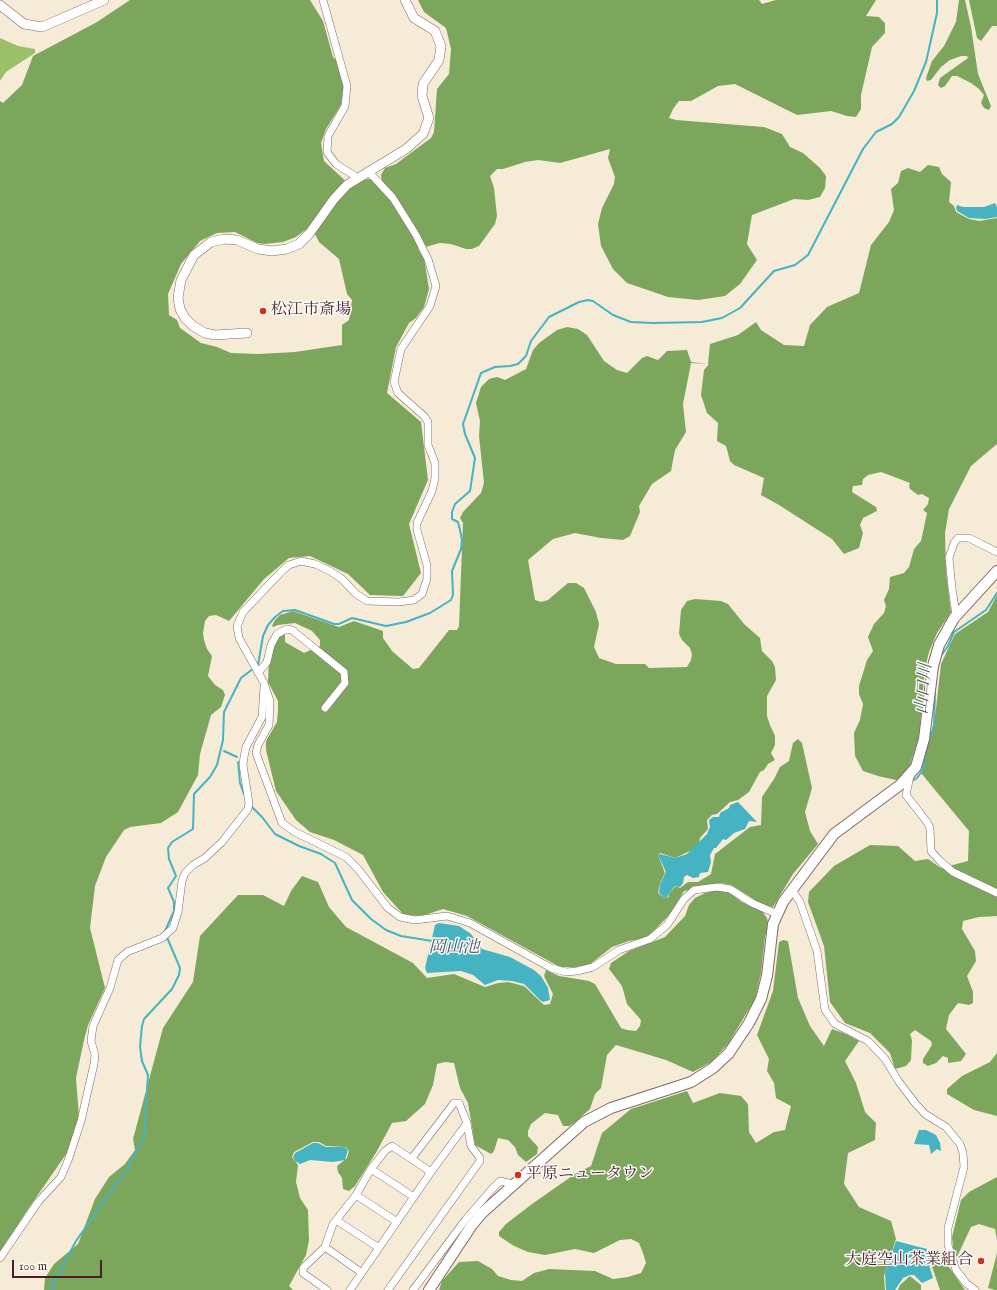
<!DOCTYPE html>
<meta charset="utf-8">
<style>
body{margin:0}
#map{position:relative;width:997px;height:1290px;overflow:hidden;background:#f5ebd6;font-family:"IM FELL English",serif}
canvas{display:block}
.scale{position:absolute;left:12px;top:1260px;width:90px;height:18px;box-sizing:border-box;border:2px solid #4a1f2b;border-top:0;padding-left:5px;font-size:12px;line-height:14px;white-space:nowrap;color:#4a1f2b;-webkit-text-stroke:3px #fdfcf7;paint-order:stroke}
</style>
<div id="map">
<canvas width="997" height="1290"></canvas>
<div class="scale">100 m</div>
</div>
<script>
const c = document.querySelector('canvas').getContext('2d');
c.lineJoin = 'round';
function fill(path, color) { c.fillStyle = color; c.fill(path, 'evenodd'); }
const toPath = rows => new Path2D(rows.map(r => 'M' + r).join(''));
function stroke(path, color, width, dash) { c.strokeStyle = color; c.lineWidth = width; c.lineCap = dash ? 'butt' : 'round'; c.setLineDash(dash || []); c.stroke(path); }
function label(font, color, halo, rows, align = 'center') {
  c.font = font + ' "IM FELL English","Noto Serif JP",serif'; c.lineWidth = 3; c.setLineDash([]); c.textBaseline = 'middle'; c.strokeStyle = halo; c.fillStyle = color; for (const [text, x, y, turn = 0] of rows) {
    c.save(); c.translate(x, y); c.rotate((+turn || 0) * Math.PI / 180); c.textAlign = isNaN(turn) ? turn : align; if (halo) c.strokeText(text, 0, 0); c.fillText(text, 0, 0); c.restore();
  }
}
const green = toPath([
 [0,38,18,46,35,49,35,53,6,72,0,81]
]);
const forest = toPath([
 [130,0,310,0,323,21,333,57,338,62,344,87,341,105,326,129,321,143,324,161,352,187,360,180,370,179,378,184,382,182,381,175,385,168,396,164,431,138,434,132,437,89,449,74,451,49,446,28,424,12,418,0,759,0,762,4,776,0,876,0,866,16,879,17,885,23,885,33,872,47,861,95,861,109,856,117,847,116,831,111,797,115,735,84,718,86,691,101,679,101,673,109,669,118,676,120,764,127,782,134,790,147,803,153,820,168,826,176,825,188,820,197,808,200,794,199,752,215,747,244,757,260,740,284,725,296,698,300,668,297,627,283,613,269,601,246,598,224,602,208,614,184,615,177,608,158,610,149,560,163,538,160,525,162,503,169,497,169,490,176,494,188,497,216,495,224,479,246,472,249,466,249,451,244,440,243,418,249,424,258,429,289,424,307,416,318,409,323,396,347,387,393,421,422,428,480,409,524,421,573,403,596,370,595,348,574,310,556,289,558,264,579,229,621,216,615,209,616,205,621,203,633,204,640,207,649,212,656,208,676,215,685,223,690,225,695,221,707,211,715,200,754,198,775,178,812,161,823,130,827,124,830,106,857,95,886,90,928,105,988,88,1025,84,1040,76,1078,79,1118,69,1150,28,1209,0,1253,0,101,3,103,22,85,33,56,97,22],
 [311,226,319,242,339,259,347,294,352,300,349,320,342,325,342,345,295,352,259,354,231,353,217,347,201,343,180,328,177,320,169,315,168,294,181,264,200,241,217,233,235,232,257,243,265,244,283,242,296,237],
 [959,0,965,0,971,27,978,74,991,106,989,110,984,108,981,103,984,95,979,89,971,83,957,76,952,76,945,86,941,88,938,85,940,78,968,58,967,56,961,56,950,60,941,67,931,80,927,81,926,78,932,61,944,46,956,22],
 [969,0,997,0,997,26,992,26,981,41,977,38],
 [928,165,939,167,942,174,951,182,949,202,954,206,956,212,969,219,979,221,997,218,997,444,971,466,949,509,945,533,946,572,951,612,937,633,929,652,925,668,919,736,908,771,896,780,878,776,863,771,855,756,854,733,860,720,863,704,859,694,859,686,867,660,873,651,868,637,874,624,884,613,886,606,884,600,889,589,890,577,904,573,909,567,914,549,921,541,927,513,923,510,928,504,929,498,922,494,918,495,910,489,909,486,910,483,897,478,881,472,868,475,863,479,862,485,853,486,852,492,876,507,877,511,863,518,860,525,863,533,859,548,844,554,832,539,779,505,761,495,764,478,734,465,730,461,726,446,717,441,718,423,707,413,701,395,704,370,709,364,691,363,683,404,686,432,675,450,671,471,652,484,639,506,640,512,630,536,623,540,601,538,575,533,553,539,528,560,535,600,541,602,548,600,568,583,576,583,584,588,596,612,599,624,594,647,599,658,616,664,645,664,649,668,687,667,691,660,692,654,690,648,682,640,679,634,681,610,687,601,695,599,721,601,728,604,744,624,760,638,762,651,772,661,775,667,776,680,767,696,767,716,770,725,775,736,775,745,771,753,775,760,768,764,764,770,760,772,749,792,738,800,730,802,717,814,712,815,707,820,708,829,700,838,699,843,692,850,675,858,660,853,658,855,665,873,660,883,658,893,665,898,669,897,669,893,676,886,680,888,688,882,698,882,711,874,715,854,750,827,761,825,762,797,774,779,780,767,789,761,793,743,798,739,802,743,812,788,805,812,810,831,818,844,793,874,773,907,763,905,731,885,720,883,684,891,671,913,647,938,629,941,612,947,589,965,576,967,560,967,467,916,443,909,422,916,404,915,383,892,363,855,334,840,310,832,296,820,276,791,266,750,266,741,277,722,278,710,278,701,268,682,269,659,274,641,281,633,285,633,285,642,304,653,320,646,320,640,312,631,295,623,278,625,273,627,272,626,275,620,280,615,293,611,339,627,354,621,383,631,383,638,392,651,413,669,419,668,449,630,457,630,459,626,463,523,460,518,463,512,481,493,484,483,479,436,480,421,476,403,481,387,489,379,497,377,505,380,526,369,533,350,539,343,557,330,567,327,578,329,587,335,604,361,617,370,627,373,642,358,647,356,658,360,667,351,687,350,691,362,708,364,710,344,738,335,756,322,761,330,784,345,804,346,810,325,827,307,859,293,871,245,889,222,894,210,891,189,898,183,901,171,908,168,920,172],
 [997,595,997,916,979,917,963,921,962,929,975,951,976,961,967,976,973,992,973,1003,969,1005,958,1003,949,1015,946,1029,966,1054,961,1061,948,1063,948,1058,943,1056,936,1063,928,1066,923,1063,923,1059,932,1045,931,1041,915,1030,910,1034,912,1040,911,1060,906,1066,895,1069,890,1053,870,1033,845,1023,830,1002,824,946,808,902,809,892,834,866,870,845,898,846,915,861,928,859,941,868,968,861,969,831,921,773,935,717,941,664,955,634,988,612],
 [302,876,318,882,329,907,346,927,413,963,427,978,454,974,485,987,498,983,508,982,524,986,544,1005,550,1004,553,994,544,976,546,970,559,976,589,981,595,984,621,1028,627,1030,636,1031,640,1026,641,1020,627,1004,622,986,609,969,611,963,629,951,665,937,685,916,689,905,695,898,705,893,716,890,729,892,742,902,762,911,767,918,769,926,765,936,761,973,755,999,728,1044,711,1062,693,1072,666,1060,616,1045,607,1055,601,1088,595,1094,590,1109,575,1122,569,1126,563,1126,558,1115,545,1113,531,1124,528,1131,528,1136,538,1147,537,1154,526,1162,518,1155,515,1147,508,1140,498,1138,494,1151,491,1154,475,1145,468,1103,460,1088,454,1063,445,1062,437,1064,433,1085,425,1104,406,1121,392,1123,377,1151,355,1186,349,1191,343,1189,342,1178,338,1172,337,1166,347,1158,349,1151,346,1147,326,1146,319,1142,313,1142,294,1152,292,1157,298,1165,296,1182,300,1198,308,1210,309,1240,306,1255,289,1286,293,1290,44,1290,45,1278,54,1264,78,1244,95,1199,109,1177,125,1164,135,1150,133,1139,163,1028,193,982,200,936,238,895,263,895,284,906,291,891],
 [783,940,788,941,798,998,810,1026,824,1046,832,1029,846,1034,859,1041,845,1061,856,1083,865,1112,876,1123,875,1140,848,1153,844,1184,859,1207,891,1221,896,1239,884,1276,885,1290,439,1290,442,1281,459,1262,478,1261,492,1269,498,1276,511,1280,522,1281,534,1273,549,1269,595,1271,613,1279,628,1277,641,1273,646,1263,643,1253,639,1243,631,1239,620,1240,594,1253,575,1249,545,1255,528,1252,514,1246,499,1236,499,1232,506,1224,532,1204,575,1174,591,1166,602,1133,631,1109,687,1091,693,1103,720,1093,741,1096,748,1104,749,1132,756,1143,774,1132,785,1130,791,1106,776,1098,774,1083,767,1071,769,1059,757,1035,773,991,779,942],
 [997,1053,997,1116,974,1110,947,1094,947,1089,962,1076,990,1062],
 [997,1177,997,1240,995,1229,979,1224,971,1227,957,1257,954,1257,952,1237,961,1200,969,1192],
 [936,1251,945,1253,947,1264,965,1290,940,1290,928,1255],
 [997,1253,997,1290,995,1290,988,1288],
 [910,1276,921,1285,921,1290,898,1290,900,1285]
]);
const water = toPath([
 [995,203,997,207,997,217,986,219,969,218,957,211,956,208,957,205,963,207,984,207],
 [738,802,757,822,749,821,745,829,734,833,726,840,723,839,716,848,714,848,710,855,711,862,708,872,700,873,699,877,693,878,687,875,684,877,683,883,680,887,675,886,669,893,668,897,665,898,659,893,660,884,666,872,658,855,660,854,675,858,687,854,707,834,710,827,709,820,713,817,719,817,720,813,729,808,730,805],
 [439,923,459,926,471,934,482,949,510,957,534,970,541,976,548,988,550,1000,543,1002,540,1000,524,984,512,981,498,980,485,985,473,975,461,971,427,973,425,968,435,925],
 [919,1130,926,1130,936,1135,940,1143,941,1151,937,1149,931,1154,929,1145,914,1144],
 [313,1143,318,1143,326,1147,345,1147,348,1150,345,1160,333,1162,310,1160,300,1164,295,1161,293,1157,295,1153],
 [896,1241,927,1249,927,1258,933,1278,922,1283,914,1275,910,1275,903,1278,895,1290,886,1290,885,1273]
]);
const stream = toPath([
 [940,657,948,646,954,632,986,610,997,593],
 [224,751,237,757],
 [238,762,240,783,244,794],
 [912,781,917,778,923,770,928,742,934,728,935,690],
 [252,807,262,817,275,834,299,846,321,854,335,863,352,900,371,919,386,930,401,936,432,941],
 [165,931,174,911,174,902,168,888,176,876,169,859,168,848,172,842,193,829,194,794,210,777,217,765,223,740,224,712,241,678,258,665,263,636,268,625,275,617,283,611,295,610,334,624,339,624,352,618,386,626,406,622,430,613,451,600,453,595,452,571,461,549,462,540,460,530,458,522,452,519,452,512,455,504,470,491,475,458,465,434,463,424,481,373,495,367,510,366,518,364,526,356,531,341,549,317,579,302,588,300,593,301,613,315,631,322,653,323,702,322,722,318,740,308,774,271,795,265,808,255,863,149,876,132,892,124,899,117,914,91,926,62,937,13,937,0],
 [50,1290,76,1241,128,1167,144,1137,148,1075,142,1061,140,1047,142,1026,144,1019,172,989,179,975,180,968,166,935]
]);
const minor = toPath([
 [323,0,347,86,345,106,328,136,327,152,336,164,358,178],
 [368,171,393,198,416,235,428,259,436,286,430,306,401,349,394,382,398,393,424,416,428,422,428,445,435,463,435,478,432,491,417,523,417,530,427,565,427,579,422,594,414,600,399,602,367,601,356,594,342,579,330,571,315,564,301,561,289,565,282,571,243,612,237,626,239,638,264,683,270,701,269,725,258,745,256,753,282,823,295,832,346,857,358,869,388,908,400,917,415,920,447,916,470,923,551,968,566,972,577,971,593,967,619,950,650,939,667,925,684,899,694,890,717,887,730,889,752,903,777,914],
 [956,615,952,588,949,558,954,543,958,538,969,538,997,552],
 [258,673,267,662,271,645,277,634,287,629,292,630,344,672,345,683,325,708],
 [910,776,906,795,927,822,930,828,931,851,940,861,953,872,997,893],
 [792,890,800,902,817,951,825,1010,835,1024,868,1041,885,1059,899,1082,915,1103,925,1114,946,1127,960,1144,963,1153,964,1167,948,1228,948,1245,956,1270,966,1283,975,1290],
 [371,1169,414,1197],
 [356,1195,397,1222],
 [336,1220,379,1248],
 [325,1247,362,1273],
 [0,1258,38,1202,61,1177,69,1158,81,1121,94,1064,95,1055,91,1041,93,1026,110,988,118,960,127,952,162,938,173,928,178,912,182,881,185,873,193,865,205,858,222,842,248,809,249,803,243,765,244,757,246,747,262,717,264,687],
 [327,1290,303,1273,303,1268,325,1247,333,1224,356,1195,371,1169,385,1151,392,1146,431,1172],
 [350,1290,431,1172,467,1123,459,1103,454,1103,412,1158],
 [388,1290,480,1161,480,1158,471,1146,467,1123],
 [413,1290,466,1219,492,1189,500,1181,513,1184]
]);
const tertiary = toPath([
 [0,5,24,24,42,27,104,0],
 [247,333,215,335,205,333,193,326,185,318,180,309,178,298,181,280,194,255,211,242,224,239,237,240,258,249,272,251,287,249,299,244,309,234,334,199,347,185,406,149,423,134,429,118,422,96,423,84,439,60,441,46,435,31,414,18,405,0]
]);
const secondary = toPath([
 [429,1290,472,1225,482,1213,584,1122,611,1108,691,1082,713,1068,729,1053,749,1023,761,999,767,976,773,924,783,902,834,834,900,785,916,767,924,739,933,666,939,645,954,618,997,571]
]);
const markers = [
 [263,311,4,"#c8321e"],
 [518,1175,4,"#c8321e"],
 [981,1261,4,"#c8321e"]
];
const poiNames = [
 ["松江市斎場",271,311],
 ["平原ニュータウン",526,1175],
 ["大庭空山茶業組合",973,1261,"right"]
];
const waterNames = [
 ["山口川",925,689,-85],
 ["岡山池",454,949]
];
fill(green, '#9cbf69');
fill(forest, '#7da65d');
fill(water, '#46b3c2');
stroke(stream, '#46b3c2', 2);
stroke(minor, '#866667', 8);
stroke(tertiary, '#866667', 10);
stroke(secondary, '#866667', 12);
stroke(minor, '#fff', 7);
stroke(tertiary, '#fff', 9);
stroke(secondary, '#fff', 10);
for (const [x, y, r, color] of markers) { const dot = new Path2D(); dot.arc(x, y, r, 0, 2 * Math.PI); c.fillStyle = color; c.fill(dot); stroke(dot, '#fdfcf7', 1.5); }
label('16px', '#4a1f2b', '#fdfcf7', poiNames, 'left');
label('italic 17px', '#485a67', '#fdfcf7', waterNames);
</script>
